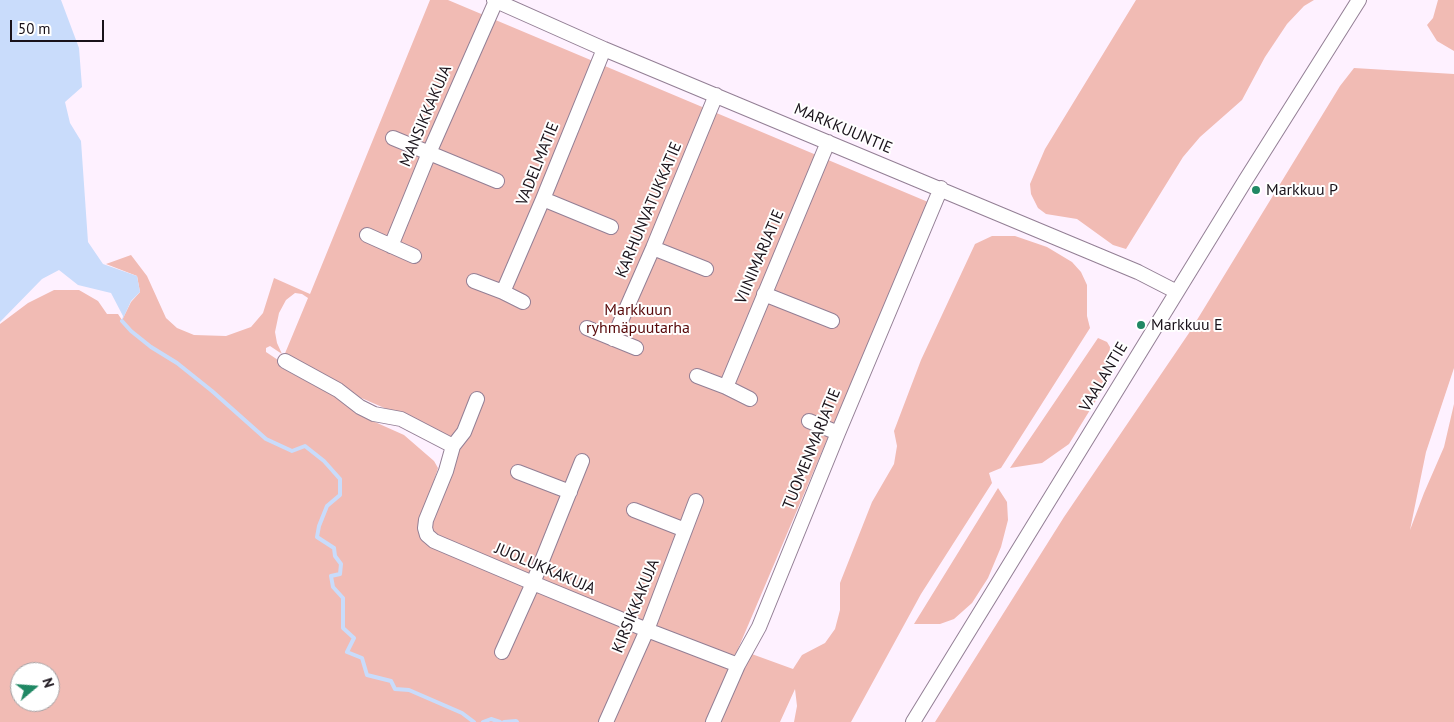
<!DOCTYPE html>
<meta charset="utf-8">
<style>
body{margin:0}
#map{position:relative;width:1454px;height:722px;overflow:hidden;background:#fef1ff;font-family:"PT Sans",sans-serif}
canvas{display:block}
.north{position:absolute;left:10px;top:662px;width:50px;height:50px;box-sizing:border-box;background:#fff;border:1px solid #a3a0a3;border-radius:50%;rotate:72deg;font-size:14px;font-weight:700;line-height:20px;text-align:center;color:#19121a}
.north::after{content:'';display:block;margin:auto;width:18px;height:22px;background:#208864;clip-path:polygon(50% 0,100% 100%,50% 72%,0 100%)}
.scale{position:absolute;left:10px;top:20px;width:94px;height:22px;box-sizing:border-box;border:2px solid #19121a;border-top:0;padding-left:6px;font-size:15px;line-height:18px;white-space:nowrap;color:#19121a;-webkit-text-stroke:4px #fff;paint-order:stroke}
</style>
<div id="map">
<canvas width="1454" height="722"></canvas>
<div class="north">N</div>
<div class="scale">50 m</div>
</div>
<script>
const c = document.querySelector('canvas').getContext('2d');
c.lineJoin = 'round';
function fill(path, color) { c.fillStyle = color; c.fill(path, 'evenodd'); }
const toPath = rows => new Path2D(rows.map(r => 'M' + r).join(''));
function stroke(path, color, width, dash) { c.strokeStyle = color; c.lineWidth = width; c.lineCap = dash ? 'butt' : 'round'; c.setLineDash(dash || []); c.stroke(path); }
function label(font, color, halo, rows, align = 'center') {
  c.font = font + ' "PT Sans",sans-serif'; c.lineWidth = 4; c.setLineDash([]); c.textBaseline = 'middle'; c.strokeStyle = halo; c.fillStyle = color; for (const [text, x, y, turn = 0] of rows) {
    c.save(); c.translate(x, y); c.rotate((+turn || 0) * Math.PI / 180); c.textAlign = isNaN(turn) ? turn : align; if (halo) c.strokeText(text, 0, 0); c.fillText(text, 0, 0); c.restore();
  }
}
const green = toPath([
 [430,0,448,0,928,202,738,649,793,669,802,655,825,643,835,629,840,610,840,583,872,502,894,464,897,446,894,431,921,360,975,244,992,236,1015,236,1047,247,1072,262,1081,272,1087,285,1087,316,1090,328,1001,468,989,473,992,483,921,594,851,722,794,722,797,706,795,689,780,722,0,722,0,324,28,303,54,290,79,290,98,301,107,314,118,314,122,320,131,302,140,292,137,276,106,264,131,255,147,276,166,318,177,328,194,335,226,336,251,327,263,313,274,278,310,294],
 [295,293,302,294,308,298,281,363,451,437,423,515,438,468,434,461,404,435,357,414,334,396,280,367,278,360,266,352,266,348,270,346,282,354,277,343,275,332,279,313,286,300],
 [20,672,50,672,50,702,20,702],
 [1136,0,1314,0,1304,6,1287,24,1265,57,1242,100,1200,137,1183,157,1126,249,1113,245,1077,219,1046,214,1038,208,1031,194,1030,184,1045,149],
 [1438,0,1454,0,1454,51,1437,41,1427,25,1433,18],
 [1354,68,1454,74,1454,368,1426,452,1410,530,1424,493,1444,447,1454,404,1454,722,935,722,1064,517,1189,333,1340,86],
 [1098,338,1107,342,1110,347,1108,370,1098,397,1069,444,1042,463,1010,468],
 [998,488,1007,502,1008,520,1001,547,988,578,972,603,954,619,940,624,914,624]
]);
const water = toPath([
 [0,0,61,0,79,48,82,87,65,102,70,123,81,141,88,242,103,264,137,276,140,292,131,301,122,321,123,316,111,293,78,285,59,270,42,279,0,322]
]);
const stream = toPath([
 [122,321,131,331,151,347,177,363,212,391,266,439,292,451,305,446,324,461,340,479,340,495,327,506,319,526,317,537,334,548,335,556,341,564,340,574,331,576,333,587,343,598,343,628,354,638,347,652,362,658,367,675,391,681,395,689,409,690,462,713,474,722],
 [483,722,491,719,500,722],
 [504,722,516,721,517,722]
]);
const minor = toPath([
 [494,0,604,49,1138,272,1177,292],
 [393,138,497,181],
 [543,199,611,227],
 [367,235,414,256],
 [391,246,429,153,496,1],
 [653,248,706,269],
 [474,281,503,292,523,302],
 [503,292,543,199,604,49],
 [764,294,832,321],
 [587,328,636,348],
 [613,339,653,248,716,95],
 [285,361,338,390,360,407,374,414,401,419,453,446],
 [697,376,726,387,750,399],
 [726,387,828,142],
 [477,399,464,432,453,446,446,471,426,520,425,528,427,535,434,541,533,583,647,630,738,665],
 [809,421,838,433],
 [518,472,570,492],
 [634,510,685,530],
 [502,652,533,583,582,461],
 [606,722,647,630,696,501],
 [713,722,738,665,759,627,838,433,941,188],
 [913,722,1245,181,1359,0]
]);
const markers = [
 [1256,190,5,"#208864"],
 [1141,325,5,"#208864"]
];
const streetNames = [
 ["MANSIKKAKUJA",426,116,-67],
 ["MARKKUUNTIE",843,129,23],
 ["VADELMATIE",538,164,-68],
 ["KARHUNVATUKKATIE",649,210,-67],
 ["VIINIMARJATIE",760,257,-67],
 ["VAALANTIE",1104,377,-59],
 ["TUOMENMARJATIE",812,449,-68],
 ["JUOLUKKAKUJA",545,569,23],
 ["KIRSIKKAKUJA",636,606,-68]
];
const poiNames = [
 ["Markkuu P",1266,190],
 ["Markkuu E",1151,325]
];
const parkNames = [
 ["Markkuun",638,310],
 ["ryhmäpuutarha",638,328]
];
fill(green, '#f1bbb4');
fill(water, '#c9dcfb');
stroke(stream, '#c9dcfb', 4);
stroke(minor, '#937f95', 16);
stroke(minor, '#fff', 14);
for (const [x, y, r, color] of markers) { const dot = new Path2D(); dot.arc(x, y, r, 0, 2 * Math.PI); c.fillStyle = color; c.fill(dot); stroke(dot, '#fff', 2); }
label('16px', '#19121a', '#fff', streetNames);
label('16px', '#19121a', '#fff', poiNames, 'left');
label('16px', '#570809', '#fff', parkNames);
</script>
